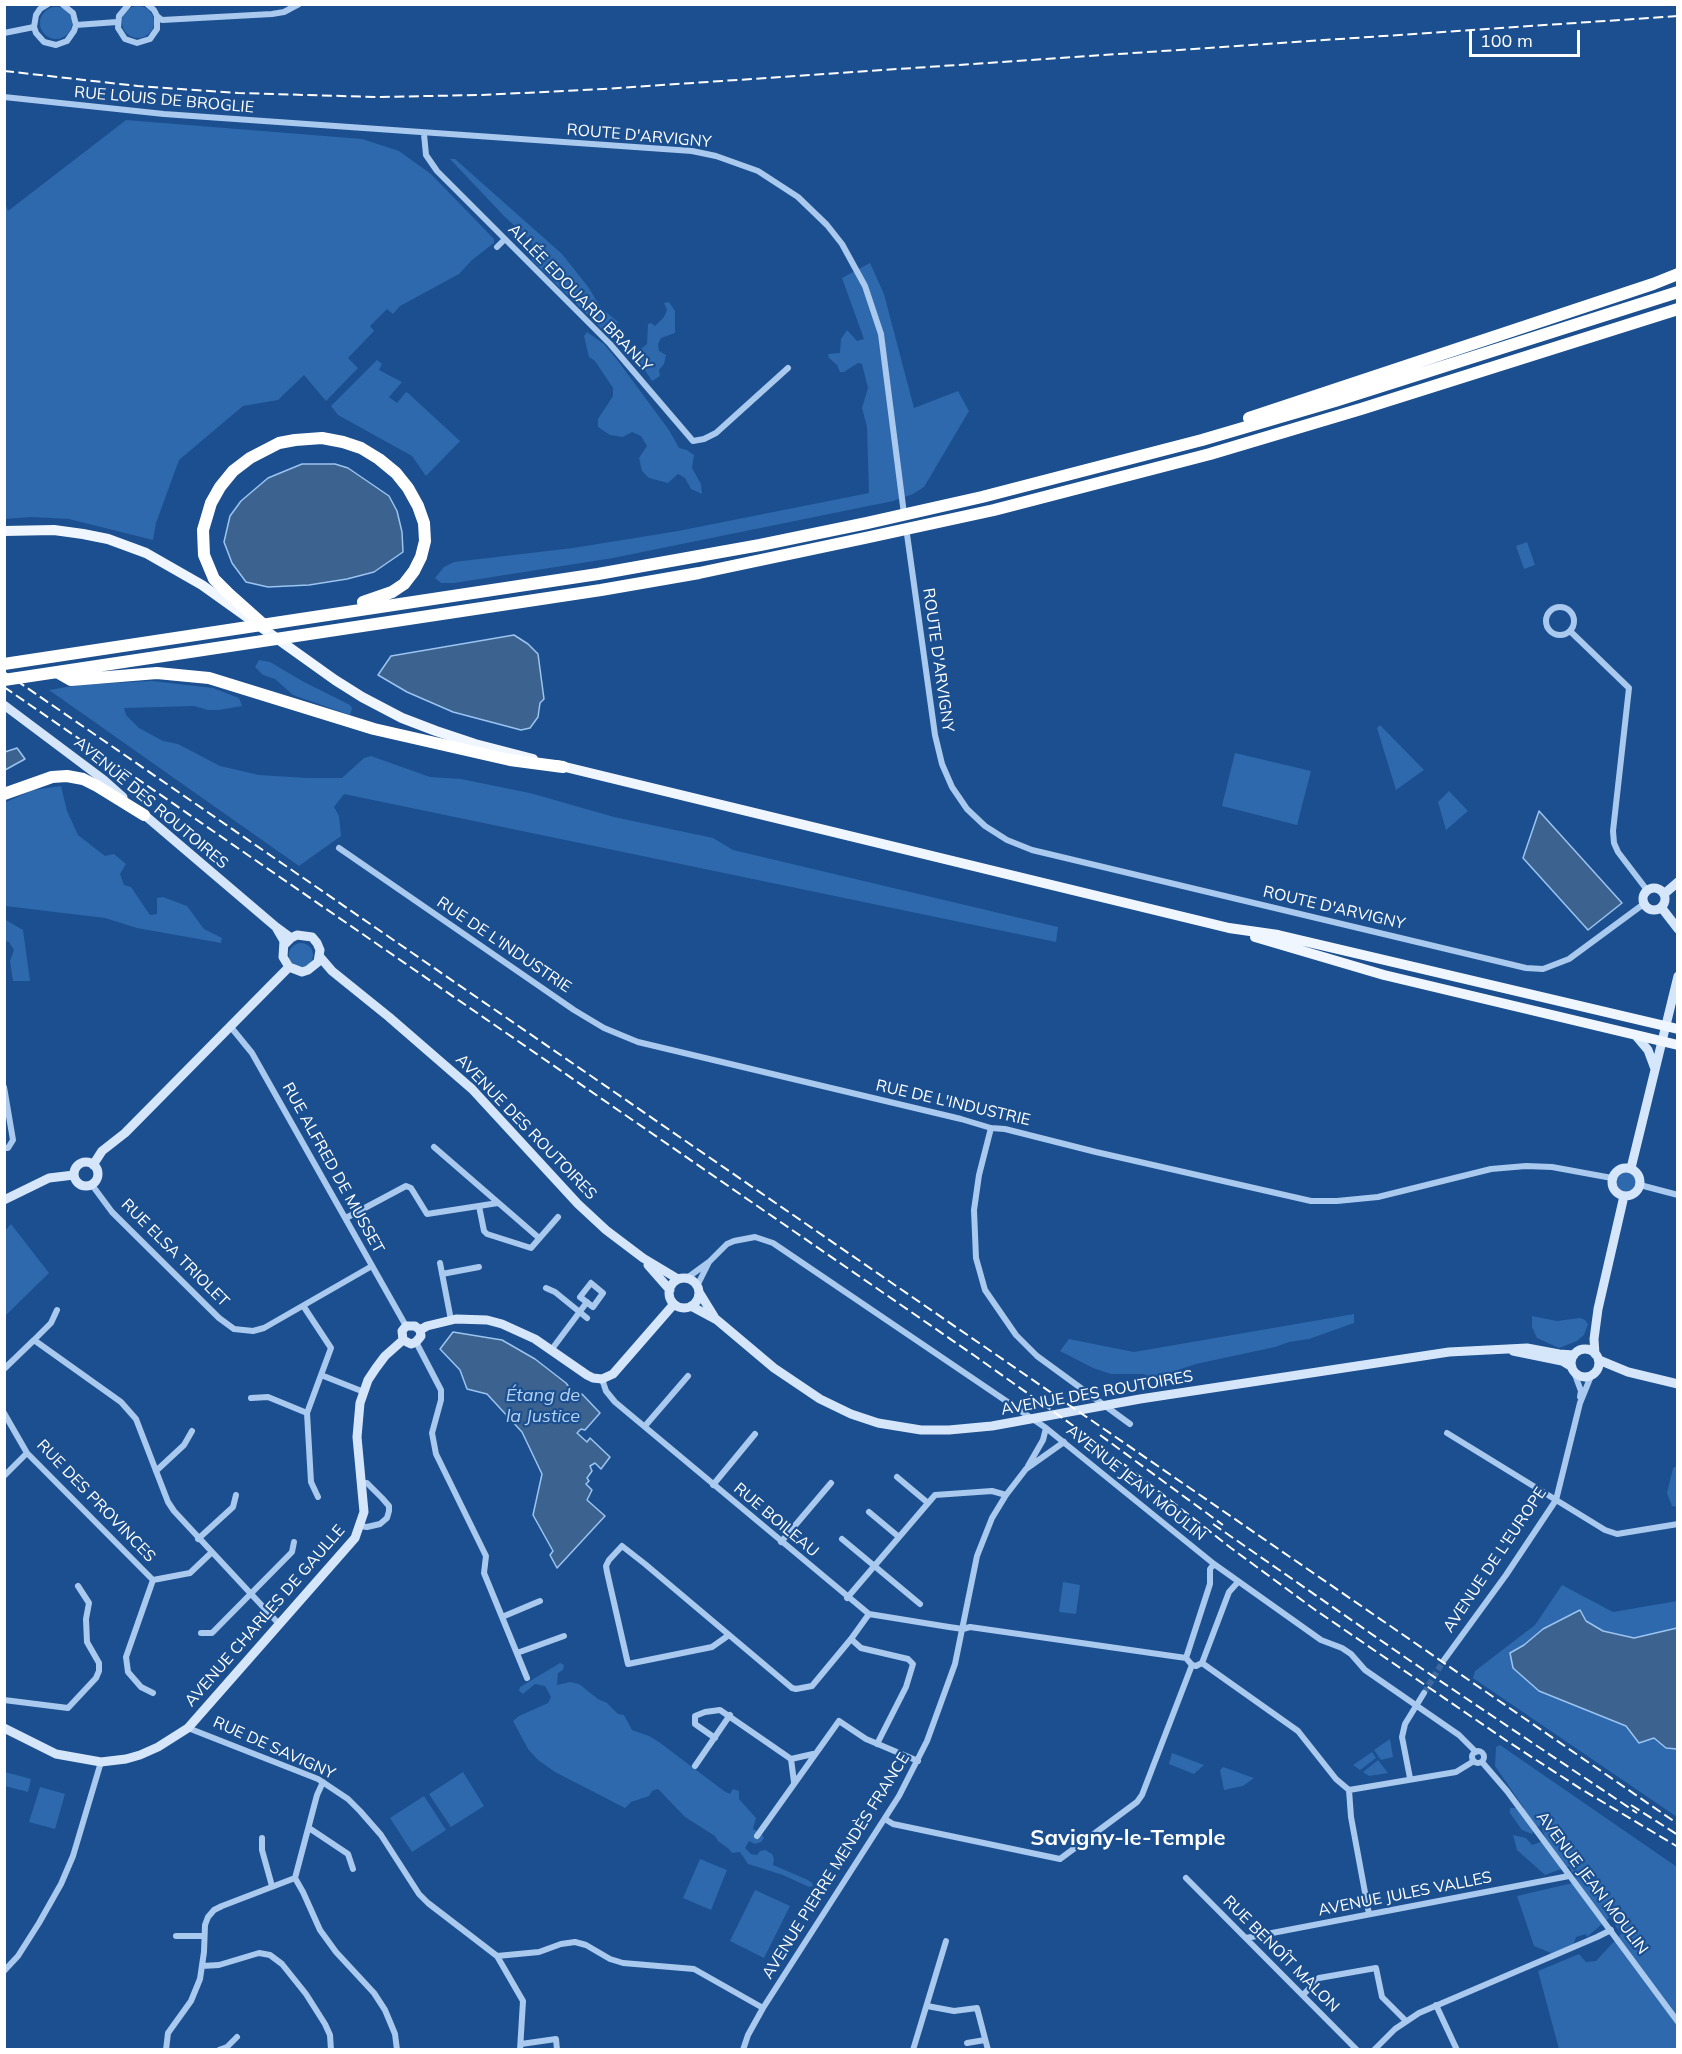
<!DOCTYPE html>
<meta charset="utf-8">
<style>
body{margin:0}
#map{position:relative;width:1682px;height:2054px;overflow:hidden;background:#1b4f8f;font-family:Mulish,sans-serif}
canvas{display:block}
.frame{position:absolute;inset:0;border:6px solid #fff;pointer-events:none}
.scale{position:absolute;left:1469px;top:30px;width:111px;height:27px;box-sizing:border-box;border:3px solid #fff;border-top:0;padding-left:8px;font-size:18px;line-height:21px;white-space:nowrap;color:#fff;-webkit-text-stroke:4px #1b4f8f;paint-order:stroke}
</style>
<div id="map">
<canvas width="1682" height="2054"></canvas>
<div class="frame"></div>
<div class="scale">100 m</div>
</div>
<script>
const c = document.querySelector('canvas').getContext('2d');
c.lineJoin = 'round';
function fill(path, color) { c.fillStyle = color; c.fill(path, 'evenodd'); }
const toPath = rows => new Path2D(rows.map(r => 'M' + r).join(''));
function stroke(path, color, width, dash) { c.strokeStyle = color; c.lineWidth = width; c.lineCap = dash ? 'butt' : 'round'; c.setLineDash(dash || []); c.stroke(path); }
function label(font, color, halo, rows, align = 'center') {
  c.font = font + ' Mulish,sans-serif'; c.lineWidth = 4.5; c.setLineDash([]); c.textBaseline = 'middle'; c.strokeStyle = halo; c.fillStyle = color; for (const [text, x, y, turn = 0] of rows) {
    c.save(); c.translate(x, y); c.rotate((+turn || 0) * Math.PI / 180); c.textAlign = isNaN(turn) ? turn : align; if (halo) c.strokeText(text, 0, 0); c.fillText(text, 0, 0); c.restore();
  }
}
const green = toPath([
 '122 22a16 16 0 1 1 32 0a16 16 0 1 1-32 0Z',
 '40 23a16 16 0 1 1 32 0a16 16 0 1 1-32 0Z',
 [126,120,362,139,399,151,431,174,494,239,494,243,472,260,459,274,400,306,393,314,387,309,370,326,374,331,348,358,358,368,326,401,304,375,278,400,243,406,179,460,156,523,153,540,69,519,31,517,5,519,5,203,8,211],
 [450,159,455,159,562,254,589,288,600,307,618,322,609,336,532,260,532,242,504,216],
 [870,263,884,294,914,408,958,391,969,411,924,487,913,494,893,501,613,558,454,583,441,583,435,578,444,567,454,562,573,548,678,531,869,493,867,427,862,408,868,388,862,364,858,363,844,372,840,372,837,365,829,358,828,354,840,353,841,339,847,330,857,341,864,339,842,278],
 [669,302,675,311,675,333,661,338,658,344,659,351,666,355,664,364,659,370,660,376,652,381,639,361,638,355,642,348,647,344,648,324,651,323,655,326,664,317,667,310,664,303],
 [587,332,604,344,618,361,669,430,679,448,687,450,694,455,692,468,701,484,702,494,691,489,685,478,678,474,668,483,649,478,642,471,639,458,647,446,641,436,632,432,623,437,610,435,598,427,598,419,613,396,613,388,595,361,589,357,584,336],
 [377,360,382,364,379,370,402,382,389,397,397,403,406,392,408,393,460,441,426,476,412,456,338,415,331,406],
 [1527,542,1535,565,1524,569,1516,546],
 [259,660,270,662,304,682,350,705,352,708,350,715,293,695,275,679,263,675,255,667],
 [152,681,213,688,239,698,242,706,219,710,208,710,194,706,124,708,126,715,139,728,163,741,178,744,220,766,259,775,307,778,342,778,364,758,371,756,430,777,461,779,530,793,614,817,713,838,733,850,1058,927,1056,942,344,794,334,807,339,816,341,836,299,866,49,690,79,685],
 [1380,725,1424,770,1396,790,1377,728],
 [1235,753,1311,771,1297,825,1222,806],
 [61,786,67,811,78,835,105,856,114,854,126,864,120,874,124,885,131,887,150,915,157,914,157,898,163,897,187,906,204,929,222,938,221,943,137,928,105,918,5,906,4,803,33,790],
 [1449,791,1468,811,1446,830,1438,802],
 [4,919,23,930,30,981,13,981,10,961,14,950,9,942,5,941],
 '289 955a12 12 0 1 1 24 0a12 12 0 1 1-24 0Z',
 '1615 1181a11 11 0 1 1 22 0a11 11 0 1 1-22 0Z',
 [11,1224,49,1273,5,1316,5,1231],
 [1354,1314,1354,1323,1309,1339,1289,1342,1275,1347,1196,1364,1154,1378,1144,1374,1111,1374,1093,1368,1060,1351,1069,1339,1134,1352],
 [1532,1316,1557,1321,1580,1318,1585,1320,1588,1324,1584,1335,1577,1341,1559,1348,1537,1338,1532,1327],
 [1677,1466,1677,1507,1672,1506,1667,1493,1673,1468],
 [1063,1582,1080,1585,1076,1614,1059,1612],
 [1562,1585,1613,1612,1677,1601,1677,1628,1656,1634,1634,1638,1603,1631,1586,1621,1543,1629,1524,1646,1604,1716,1626,1726,1639,1742,1654,1738,1666,1748,1677,1749,1677,1817,1473,1678,1475,1671,1535,1625],
 [560,1663,564,1665,563,1670,558,1673,557,1685,570,1682,579,1684,598,1699,607,1703,618,1714,624,1715,632,1730,649,1736,659,1742,724,1791,730,1794,733,1789,739,1791,739,1799,756,1818,753,1829,761,1833,764,1838,761,1842,755,1844,749,1841,745,1848,751,1854,757,1855,760,1851,765,1850,772,1854,774,1859,773,1865,808,1880,812,1883,813,1886,809,1887,783,1875,748,1864,740,1852,732,1853,729,1849,718,1841,715,1836,685,1817,658,1789,652,1791,649,1796,631,1802,625,1808,555,1772,538,1760,528,1749,513,1721,519,1716,548,1703,551,1697,545,1686,535,1684,523,1694,519,1691,520,1687],
 [1390,1739,1393,1757,1381,1760,1374,1750],
 [1500,1745,1677,1867,1677,2049,1559,2049,1538,1971,1579,1954,1586,1962,1596,1961,1621,1934,1610,1917,1587,1937,1586,1934,1576,1937,1573,1946,1551,1953,1534,1946,1517,1896,1577,1882,1569,1866,1545,1875,1517,1850,1513,1835,1526,1838,1532,1845,1546,1840,1541,1826,1536,1827,1532,1834,1522,1830,1510,1813,1510,1808,1524,1808,1495,1766,1496,1747],
 [1372,1752,1376,1758,1360,1770,1353,1765],
 [1172,1753,1204,1765,1194,1774,1169,1764],
 [1378,1760,1388,1773,1369,1776,1363,1772],
 [1223,1767,1254,1778,1243,1786,1224,1790,1220,1770],
 [5,1772,31,1779,28,1792,5,1786],
 [463,1772,484,1806,451,1827,429,1794],
 [40,1787,65,1794,55,1829,29,1822],
 [424,1796,446,1830,412,1852,390,1818],
 [700,1859,727,1870,711,1910,683,1898],
 [755,1890,790,1906,764,1958,730,1941]
]);
const water = toPath([
 [302,464,335,464,348,468,389,496,397,511,402,532,403,552,374,572,347,579,309,585,268,587,246,582,232,563,224,542,230,516,241,501,268,478,302,464],
 [514,635,528,644,538,654,544,699,540,703,538,717,530,728,521,730,453,712,407,692,378,675,391,656,514,635],
 [17,748,25,759,5,770,5,752,17,748],
 [1539,811,1622,903,1588,930,1523,858,1539,811],
 [453,1332,502,1340,535,1359,566,1383,577,1398,582,1394,600,1413,585,1430,581,1429,577,1433,587,1442,590,1438,610,1457,601,1469,595,1463,590,1466,592,1471,587,1478,589,1481,586,1484,592,1490,587,1500,605,1516,557,1568,550,1555,553,1551,533,1515,542,1474,522,1432,487,1394,467,1389,460,1370,440,1349,453,1332],
 [1580,1610,1586,1621,1603,1631,1634,1638,1677,1628,1677,1749,1666,1748,1654,1738,1639,1743,1626,1726,1539,1691,1513,1668,1510,1653,1524,1645,1543,1629,1580,1610]
]);
const streetTunnel = toPath([
 [1424,1693,1444,1660]
]);
const street = toPath([
 [48,4,40,9,36,15,34,27,36,33,44,42,56,45,67,41,74,31,76,25,73,13,62,4],
 [129,4,119,16,118,28,125,39,137,43,150,39,157,29,157,16,154,10,147,4],
 [157,16,162,20,272,14,284,12,299,4],
 [76,25,117,22],
 [4,33,34,27],
 [4,97,164,114,692,151,716,156,758,171,798,197,827,225,842,244,865,286,881,334,904,514],
 [424,134,426,155,437,171,610,344,693,441,704,439,716,433,788,368],
 [497,247,505,239],
 [906,527,935,735,942,764,952,787,967,809,985,826,1007,840,1032,850,1526,968,1543,969,1569,959,1645,903],
 '1546 621a14 14 0 1 1 28 0a14 14 0 1 1-28 0Z',
 [1570,631,1629,688,1613,831,1614,843,1618,852,1647,890],
 [339,848,574,1010,604,1028,638,1042,961,1119,991,1128,1005,1129,1096,1152,1311,1201,1337,1201,1378,1197,1491,1169,1526,1166,1552,1167,1612,1178],
 [230,1026,252,1053,406,1326],
 [4,1087,13,1140,8,1148,4,1148],
 [991,1128,979,1175,974,1210,976,1258,985,1290,1016,1335,1037,1356,1130,1424],
 [434,1147,539,1238],
 [92,1185,112,1212,219,1318,234,1329,253,1331,264,1328,372,1266],
 [1640,1185,1678,1195],
 [479,1206,484,1231,487,1234,531,1248,558,1217],
 [346,1218,406,1186,411,1188,427,1214,498,1203],
 [440,1263,451,1320],
 [442,1274,479,1267],
 [687,1278,709,1262,727,1244,734,1241,755,1237,773,1243,1046,1428,1214,1564,1321,1640,1342,1648,1351,1654,1365,1670,1459,1735,1476,1752],
 [591,1283,603,1293,593,1307,580,1297,591,1283],
 [697,1286,709,1262],
 [546,1288,555,1292,587,1318],
 [304,1307,331,1348,307,1413,311,1482,318,1497],
 [34,1340,51,1323,57,1310],
 [416,1342,441,1390,441,1400,432,1433,436,1454,486,1556,484,1573,527,1678],
 [552,1349,587,1302],
 [4,1369,34,1340,121,1402,136,1419,168,1502,174,1511,279,1624],
 [1574,1372,1581,1391,1580,1397],
 [321,1375,364,1392],
 [602,1379,606,1391,615,1402,869,1614,949,1627,963,1629,970,1627,1186,1658],
 [251,1398,268,1397,307,1413],
 [4,1413,27,1453,153,1580,190,1573,211,1553],
 [645,1426,688,1376],
 [1447,1433,1605,1530,1617,1534,1678,1524],
 [1028,1466,1043,1440,1046,1428],
 [156,1471,184,1445,192,1431],
 [4,1476,27,1453],
 [897,1477,928,1503],
 [713,1485,755,1434],
 [869,1512,899,1537],
 [360,1526,367,1527,380,1524,387,1518,389,1511,389,1506,382,1498,367,1483,362,1483],
 [198,1539,233,1507,236,1495],
 [842,1539,920,1604],
 [781,1542,831,1483],
 [847,1598,935,1495,992,1491,1006,1495],
 [502,1617,540,1601],
 [201,1633,212,1633,292,1552,294,1542],
 [729,1635,712,1647,628,1664,607,1572,606,1566,609,1560,622,1546,645,1564,792,1688,796,1689,812,1686,851,1639,869,1614],
 [851,1639,861,1648,908,1659,913,1664,906,1687,877,1744],
 [517,1653,564,1636],
 [1444,1660,1506,1575,1556,1500,1580,1403,1591,1376],
 [1202,1663,1298,1731,1336,1779,1349,1790],
 [1202,1663,1196,1666,1192,1665,1186,1658,1210,1584,1210,1569,1214,1564],
 [1202,1663,1229,1592,1238,1582],
 [153,1693,141,1687,128,1672,126,1657,153,1580],
 [4,1700,68,1708,96,1678,99,1671,99,1663,87,1642,86,1619,89,1603,78,1586],
 [188,1728,318,1779,348,1799,360,1811,381,1835,419,1894,428,1903,497,1956,523,2001,520,2050],
 [715,1738,695,1724,695,1716,705,1712,720,1710,791,1759,813,1754],
 '1472 1757a6 6 0 1 1 12 0a6 6 0 1 1-12 0Z',
 [791,1759,794,1782],
 [1482,1762,1507,1791,1678,2022],
 [695,1766,730,1715],
 [1410,1778,1402,1737,1405,1724,1424,1693],
 [1349,1790,1456,1772,1474,1761],
 [1349,1790,1351,1817,1369,1914],
 [885,1819,893,1824,1060,1859,1137,1802,1142,1795,1192,1665],
 [309,1828,348,1854,353,1869],
 [757,1836,839,1721,866,1739,918,1761],
 [262,1838,262,1850,272,1886],
 [295,1878,303,1892,320,1930,336,1952,374,1993,385,2010,395,2034,397,2050],
 [1186,1878,1357,2050],
 [176,1936,204,1936],
 [1246,1938,1569,1876],
 [497,1956,539,1952,561,1944,575,1942,586,1945,610,1959,623,1963,694,1969,763,2008],
 [202,1966,219,1965,259,1953,270,1955,282,1964,306,1994,325,2024,330,2035,331,2050],
 [4,1971,18,1956,39,1923,61,1884,73,1856,101,1762],
 [1303,1995,1319,1978,1376,1968,1382,1997,1406,2021],
 [1436,2005,1457,2050],
 [927,2006,954,2011,977,2008,988,2050],
 [967,2043,985,2040],
 [521,2044,556,2039,557,2050],
 [166,2050,168,2033,191,2001,200,1979,204,1952,205,1925,208,1917,214,1910,222,1906,295,1878,317,1795,323,1782],
 [219,2050,227,2047,237,2037],
 [743,2050,748,2035,763,2008,899,1796,927,1741,955,1664,977,1556,992,1518,1006,1495,1026,1469,1064,1442],
 [913,2050,946,1941],
 [1374,2050,1395,2029,1419,2013,1597,1937,1611,1930]
]);
const secondary = toPath([
 [4,705,104,780,123,797],
 [141,812,276,927,291,938],
 '1643 899a11 11 0 1 1 22 0a11 11 0 1 1-22 0Z',
 [1664,894,1678,882],
 [1661,907,1678,929],
 [277,929,284,941,283,957,289,967,302,972,308,970,318,962,320,950,317,943,312,937,297,935,291,938,284,945],
 [320,957,332,971,389,1017,472,1089,578,1204,606,1230,643,1258,678,1279],
 [1637,1037,1648,1050,1655,1069],
 '74 1174a12 12 0 1 1 24 0a12 12 0 1 1-24 0Z',
 [93,1165,102,1151,125,1133,289,967],
 '1612 1182a14 14 0 1 1 28 0a14 14 0 1 1-28 0Z',
 [1631,1168,1678,976],
 [4,1200,49,1178,74,1175],
 [648,1265,670,1290],
 '669 1293a15 15 0 1 1 30 0a15 15 0 1 1-30 0Z',
 [699,1292,715,1318],
 [691,1306,717,1320,774,1368,820,1399,851,1414,878,1423,921,1430,949,1430,992,1426,1140,1399,1449,1352,1527,1348,1559,1354,1574,1355],
 [420,1330,427,1326,456,1319,487,1320,502,1324,535,1339,587,1375,593,1378,602,1379,613,1374,674,1304],
 [403,1340,402,1331,406,1326,415,1326,420,1330],
 [403,1340,411,1344,416,1342,421,1336,420,1330],
 '1571 1363a14 14 0 1 1 28 0a14 14 0 1 1-28 0Z',
 [1513,1351,1562,1361,1572,1367],
 [1595,1354,1594,1339,1598,1309,1624,1196],
 [1599,1360,1628,1372,1678,1384],
 [4,1728,56,1754,101,1762,126,1759,140,1755,158,1747,188,1728,355,1538,364,1512,357,1437,360,1403,368,1380,376,1368,385,1356,403,1340]
]);
const primary = toPath([
 [4,531,54,530,83,534,108,539,146,553,202,585,335,680,362,697,402,718,436,731,475,744,533,759],
 [557,765,1229,928,1278,935,1678,1029],
 [1255,937,1384,975,1678,1045]
]);
const highway = toPath([
 [1249,418,1653,284,1678,274],
 [266,627,229,594,214,579,204,555,203,530,211,503,220,487,233,471,250,458,279,443,295,440,322,438,343,442,361,448,379,459,396,473,408,488,418,506,424,523,425,541,421,557,414,571,404,584,392,592,363,602],
 [4,664,598,574,760,545,867,523,982,497,1202,440,1335,401,1678,292],
 [57,672,71,680,157,673,209,678,374,729,510,760,563,767],
 [4,680,601,590,699,573,865,538,994,510,1210,454,1361,409,1678,309],
 [4,794,52,777,67,776,83,779,97,786,144,815]
]);
const rail = toPath([
 [4,71,138,86,238,93,376,97,482,95,604,89,1678,16],
 [4,672,1678,1824],
 [4,687,975,1356,1092,1439,1231,1548,1314,1609,1507,1741,1581,1789,1678,1847],
 [1100,1435,1223,1525],
 [1213,1524,1409,1660,1637,1813],
 [1631,1805,1678,1835]
]);
const streetNames = [
 ["RUE LOUIS DE BROGLIE",164,100,5],
 ["ROUTE D'ARVIGNY",639,136,5],
 ["ALLÉE EDOUARD BRANLY",580,298,46],
 ["ROUTE D'ARVIGNY",938,660,82],
 ["AVENUE DES ROUTOIRES",151,803,40],
 ["ROUTE D'ARVIGNY",1334,908,13],
 ["RUE DE L'INDUSTRIE",504,945,34],
 ["RUE DE L'INDUSTRIE",953,1103,13],
 ["AVENUE DES ROUTOIRES",526,1127,46],
 ["RUE ALFRED DE MUSSET",333,1168,61],
 ["RUE ELSA TRIOLET",175,1253,45],
 ["AVENUE DES ROUTOIRES",1097,1393,-10],
 ["AVENUE JEAN MOULIN",1136,1483,39],
 ["RUE DES PROVINCES",96,1501,46],
 ["RUE BOILEAU",776,1520,40],
 ["AVENUE DE L'EUROPE",1495,1560,-56],
 ["AVENUE CHARLES DE GAULLE",265,1616,-49],
 ["RUE DE SAVIGNY",274,1748,24],
 ["AVENUE PIERRE MENDÈS FRANCE",836,1866,-58],
 ["AVENUE JEAN MOULIN",1592,1883,53],
 ["AVENUE JULES VALLES",1405,1894,-11],
 ["RUE BENOÎT MALON",1281,1954,45]
];
const waterNames = [
 ["Étang de",543,1396],
 ["la Justice",543,1417]
];
const districtNames = [
 ["Savigny-le-Temple",1128,1838]
];
fill(green, '#2e69ad');
fill(water, '#3c6290');
stroke(water, '#9cc4f0', 1.5);
stroke(streetTunnel, '#3d69a0', 6, [6, 3]);
stroke(street, '#a9c9ee', 6);
stroke(secondary, '#d6e6fa', 9);
stroke(primary, '#f0f6ff', 10);
stroke(highway, '#fff', 12);
stroke(rail, '#fff', 2, [10, 4.5]);
label('16px', '#fff', '#1b4f8f', streetNames);
label('italic 18px', '#b5d3f5', '#1b4f8f', waterNames);
label('bold 22px', '#fff', '#1b4f8f', districtNames);
</script>
